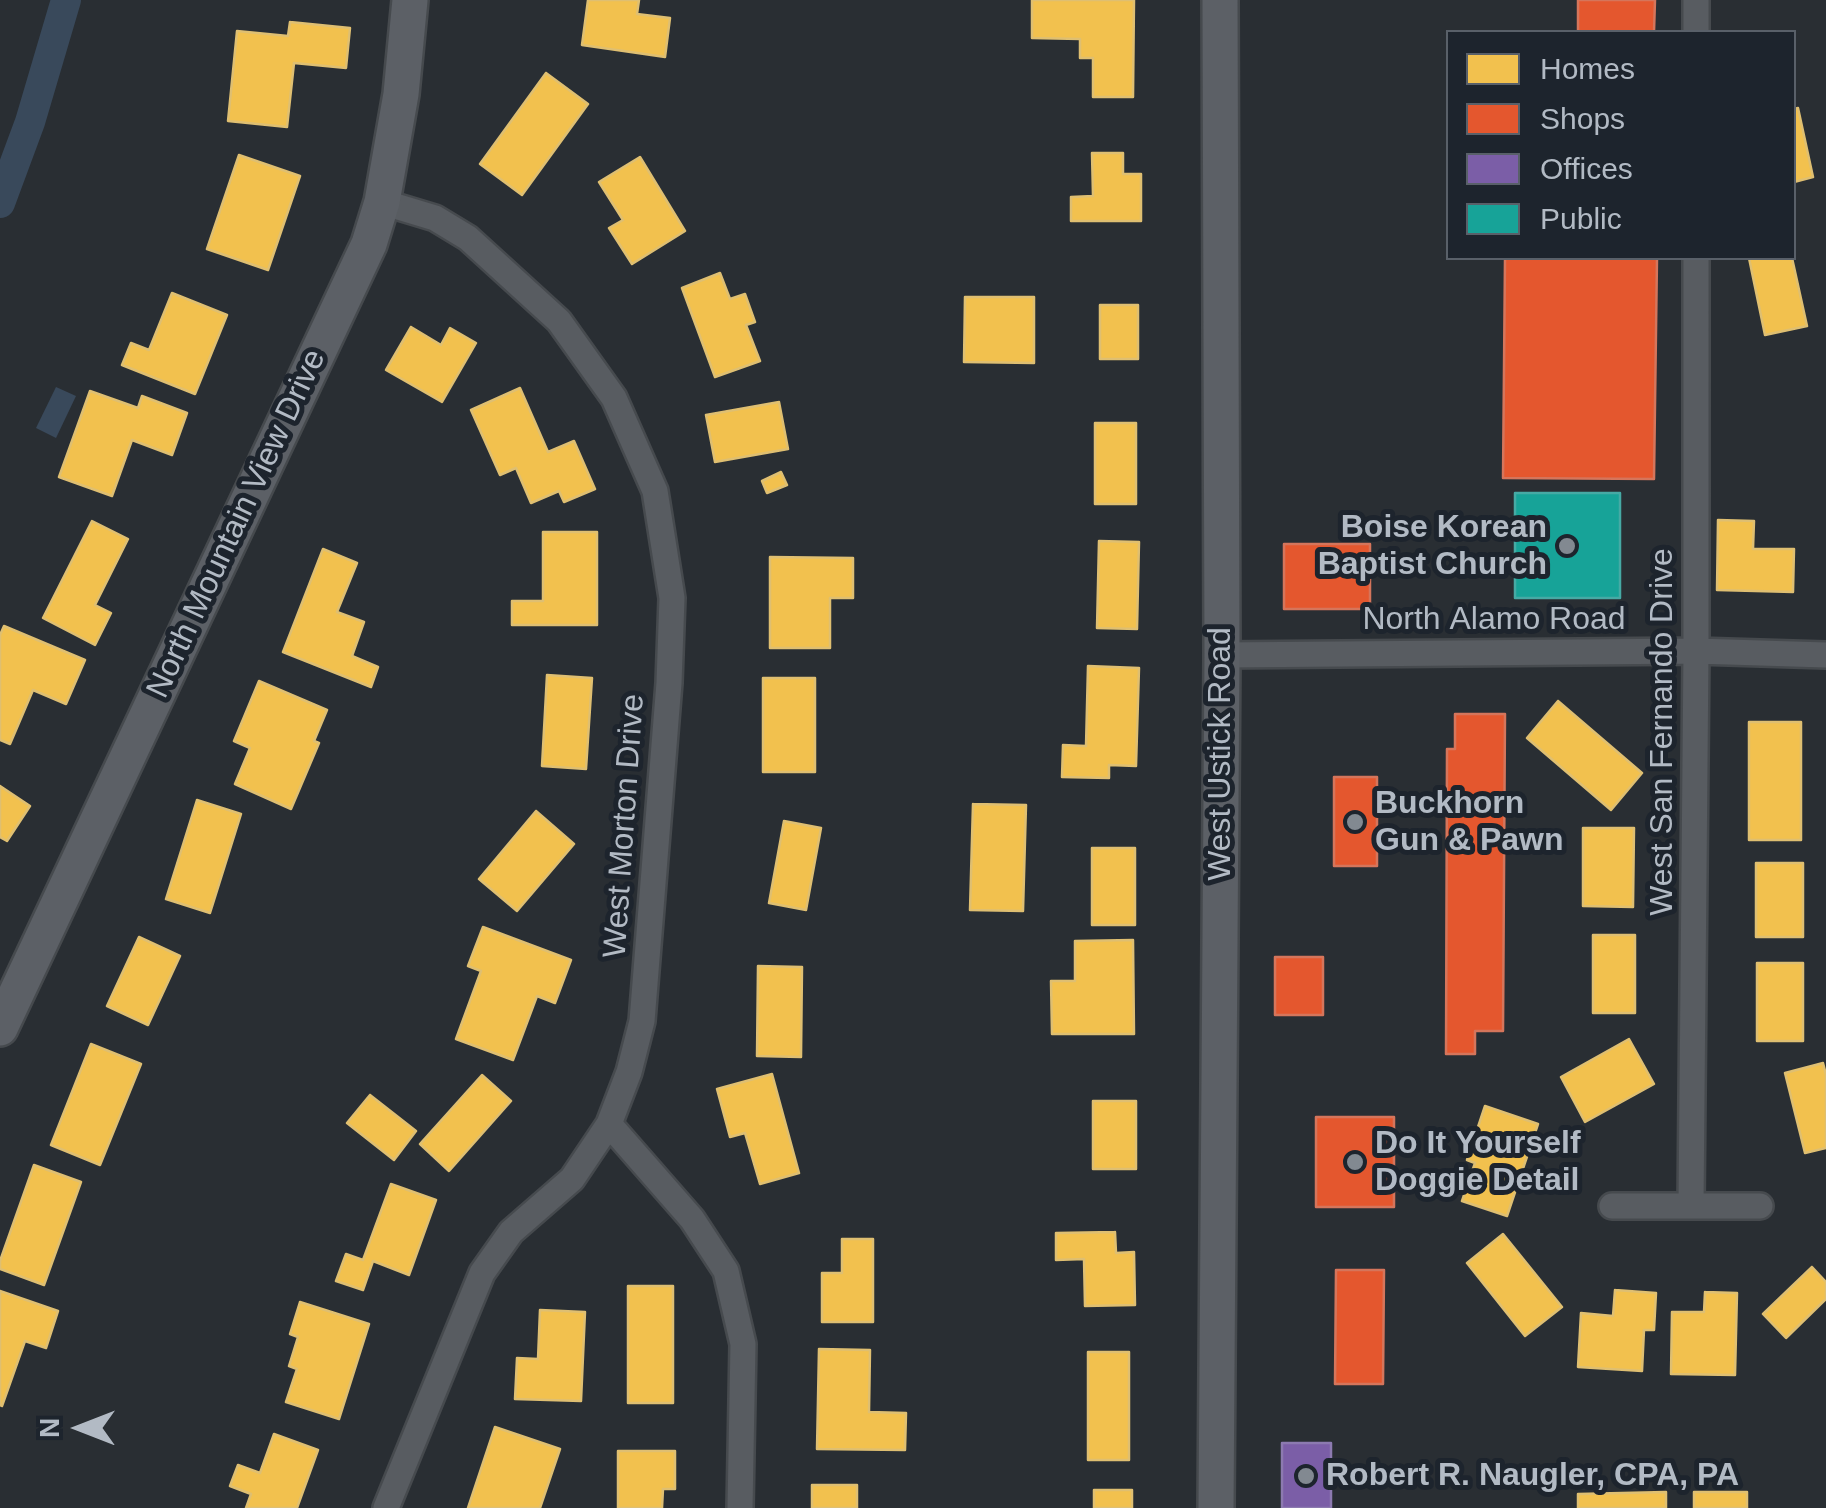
<!DOCTYPE html>
<style>
body{margin:0}
#map{position:relative;width:1826px;height:1508px;overflow:hidden;background:#292e33;font-family:Helvetica,sans-serif}
canvas{display:block}
.legend{position:absolute;left:1446px;top:30px;width:350px;height:230px;box-sizing:border-box;background:#1d242d;border:2px solid #596069;margin:0;padding:12px 18px;list-style:none;font-size:30px;color:#b2bac4}
.legend li{display:flex;align-items:center;gap:20px;height:50px}
.legend b{width:50px;border:2px solid #596069}
.north{position:absolute;left:30px;top:1378px;width:100px;height:100px;-webkit-text-stroke:8px #1d242d;paint-order:stroke;rotate:270deg;font-size:28px;font-weight:700;line-height:40px;text-align:center;color:#b2bac4}
.north::after{content:'';display:block;margin:auto;width:35px;height:45px;background:#b2bac4;clip-path:polygon(50% 0,100% 100%,50% 72%,0 100%)}
</style>
<div id="map">
<canvas width="1826" height="1508"></canvas>
<ul class="legend">
<li><b style="height:28px;background:#f2c14e"></b>Homes</li>
<li><b style="height:28px;background:#e4572e"></b>Shops</li>
<li><b style="height:28px;background:#7b5ea7"></b>Offices</li>
<li><b style="height:28px;background:#17a398"></b>Public</li>
</ul>
<div class="north">N</div>
</div>
<script>
const c = document.querySelector('canvas').getContext('2d');
c.lineJoin = 'round';
function fill(path, color) { c.fillStyle = color; c.fill(path, 'evenodd'); }
const toPath = rows => new Path2D(rows.map(r => 'M' + r).join(''));
function stroke(path, color, width, dash) { c.strokeStyle = color; c.lineWidth = width; c.lineCap = dash ? 'butt' : 'round'; c.setLineDash(dash || []); c.stroke(path); }
function label(font, color, halo, rows, align = 'center') {
  c.font = font + ' Helvetica,sans-serif'; c.lineWidth = 10; c.setLineDash([]); c.textBaseline = 'middle'; c.strokeStyle = halo; c.fillStyle = color; for (const [text, x, y, turn = 0] of rows) {
    c.save(); c.translate(x, y); c.rotate((+turn || 0) * Math.PI / 180); c.textAlign = isNaN(turn) ? turn : align; if (halo) c.strokeText(text, 0, 0); c.fillText(text, 0, 0); c.restore();
  }
}
const water = toPath([
 [56,387,76,396,56,438,36,428]
]);
const homes = toPath([
 [588,0,639,0,637,14,670,18,665,57,582,45,588,0],
 [1032,0,1134,0,1133,97,1093,97,1093,58,1080,58,1080,39,1032,38,1032,0],
 [290,22,350,28,346,68,294,63,287,127,228,121,237,31,288,36,290,22],
 [546,73,588,104,522,195,480,164,546,73],
 [1798,108,1813,177,1794,182,1794,109,1798,108],
 [1092,153,1123,153,1123,174,1141,174,1141,221,1071,221,1071,197,1093,196,1092,153],
 [239,155,300,176,268,270,207,249,239,155],
 [640,157,685,231,632,264,609,228,623,220,599,182,640,157],
 [1749,258,1792,258,1807,326,1765,335,1749,258],
 [720,273,730,299,745,294,755,322,746,325,760,361,715,377,682,288,720,273],
 [172,293,227,315,195,394,122,365,131,343,149,350,172,293],
 [965,297,1034,297,1034,363,964,362,965,297],
 [1100,305,1138,305,1138,359,1100,359,1100,305],
 [411,327,441,345,450,328,476,343,442,402,386,370,411,327],
 [520,388,548,452,574,441,595,489,564,502,559,491,531,503,516,468,500,475,471,410,520,388],
 [90,391,138,408,142,396,187,413,172,455,132,440,112,496,59,477,90,391],
 [779,402,788,449,715,462,706,415,779,402],
 [1095,423,1136,423,1136,504,1095,504,1095,423],
 [781,472,787,485,767,493,762,481,781,472],
 [1718,520,1754,521,1753,549,1794,549,1793,592,1717,590,1718,520],
 [92,521,128,539,95,605,111,613,95,645,43,618,92,521],
 [543,532,597,532,597,625,512,625,512,601,543,601,543,532],
 [1099,541,1139,542,1137,629,1097,628,1099,541],
 [323,549,357,563,337,612,364,622,352,656,378,667,371,687,283,652,323,549],
 [770,557,853,558,853,598,830,598,830,648,770,648,770,557],
 [4,626,85,660,66,704,33,690,10,744,0,740,0,635,4,626],
 [1088,666,1139,668,1136,766,1109,765,1109,778,1062,777,1063,745,1086,746,1088,666],
 [547,675,592,678,586,769,542,766,547,675],
 [763,678,815,678,815,772,763,772,763,678],
 [259,681,327,710,314,741,319,743,291,809,235,784,250,748,234,741,259,681],
 [1558,701,1642,773,1611,810,1527,738,1558,701],
 [1749,722,1801,722,1801,840,1749,840,1749,722],
 [0,786,30,806,7,841,0,837,0,786],
 [197,800,241,814,210,913,166,899,197,800],
 [973,804,1026,805,1023,911,970,910,973,804],
 [536,811,574,844,517,911,479,879,536,811],
 [784,821,821,828,806,910,769,903,784,821],
 [1583,828,1634,828,1633,907,1583,906,1583,828],
 [1092,848,1135,848,1135,925,1092,925,1092,848],
 [1756,863,1803,863,1803,937,1756,937,1756,863],
 [483,927,571,960,555,1003,537,996,513,1060,456,1039,481,971,468,966,483,927],
 [1593,935,1635,935,1635,1013,1593,1013,1593,935],
 [139,937,180,956,148,1025,107,1006,139,937],
 [1133,940,1134,1034,1052,1034,1051,981,1075,981,1075,941,1133,940],
 [1757,963,1803,963,1803,1041,1757,1041,1757,963],
 [758,966,802,967,801,1057,757,1056,758,966],
 [1629,1039,1654,1084,1585,1122,1561,1077,1629,1039],
 [91,1044,141,1064,100,1165,51,1145,91,1044],
 [1823,1063,1826,1075,1826,1148,1805,1153,1785,1073,1823,1063],
 [772,1074,799,1173,760,1184,745,1133,730,1137,717,1089,772,1074],
 [482,1075,511,1101,449,1171,420,1144,482,1075],
 [370,1095,416,1131,394,1160,347,1123,370,1095],
 [1093,1101,1136,1101,1136,1169,1093,1169,1093,1101],
 [1485,1106,1538,1124,1507,1216,1462,1201,1475,1163,1467,1160,1485,1106],
 [34,1165,81,1182,44,1285,0,1269,0,1261,34,1165],
 [391,1184,436,1200,409,1275,373,1261,363,1290,336,1281,346,1254,363,1260,391,1184],
 [1115,1232,1116,1253,1134,1252,1135,1305,1085,1306,1084,1259,1056,1260,1056,1233,1115,1232],
 [1503,1234,1562,1307,1525,1336,1467,1263,1503,1234],
 [842,1239,873,1239,873,1322,822,1322,822,1273,842,1273,842,1239],
 [1812,1267,1826,1282,1826,1299,1786,1338,1763,1314,1812,1267],
 [628,1286,673,1286,673,1403,628,1403,628,1286],
 [1615,1290,1656,1293,1654,1330,1644,1330,1642,1371,1578,1367,1581,1313,1613,1316,1615,1290],
 [0,1291,58,1311,46,1348,25,1341,2,1406,0,1405,0,1291],
 [1705,1292,1737,1293,1735,1375,1671,1374,1672,1312,1704,1312,1705,1292],
 [300,1302,369,1324,339,1419,286,1402,297,1369,289,1366,298,1337,290,1334,300,1302],
 [540,1310,585,1312,581,1401,515,1399,517,1358,538,1359,540,1310],
 [819,1349,870,1350,869,1412,906,1413,905,1450,817,1449,819,1349],
 [1088,1352,1129,1352,1129,1460,1088,1460,1088,1352],
 [495,1427,560,1449,540,1508,468,1508,495,1427],
 [274,1434,318,1450,297,1508,246,1508,251,1494,230,1486,238,1465,260,1473,274,1434],
 [618,1451,675,1451,675,1489,663,1489,662,1508,618,1508,618,1451],
 [812,1485,857,1485,857,1508,812,1508,812,1485],
 [1094,1490,1132,1490,1132,1508,1094,1508,1094,1490],
 [1666,1492,1666,1508,1578,1508,1578,1494,1666,1492],
 [1694,1492,1747,1492,1747,1508,1694,1508,1694,1492]
]);
const shops = toPath([
 [1578,0,1655,0,1654,32,1578,32,1578,0],
 [1505,258,1657,258,1654,479,1503,478,1505,258],
 [1284,544,1370,544,1370,609,1284,609,1284,544],
 [1455,714,1505,714,1503,1031,1475,1031,1475,1054,1446,1054,1447,749,1455,749,1455,714],
 [1334,777,1377,777,1377,866,1334,866,1334,777],
 [1275,957,1323,957,1323,1015,1275,1015,1275,957],
 [1316,1117,1394,1117,1394,1207,1316,1207,1316,1117],
 [1336,1270,1384,1270,1383,1384,1335,1384,1336,1270]
]);
const offices = toPath([
 [1282,1443,1331,1443,1331,1508,1282,1508,1282,1443]
]);
const public = toPath([
 [1515,493,1620,493,1620,598,1515,598,1515,493]
]);
const canal = toPath([
 [0,203,30,122,66,0]
]);
const street = toPath([
 [1696,0,1696,32],
 [382,202,435,218,468,238,559,321,614,398,655,491,672,598,669,683,642,1021,629,1072,609,1124,572,1179,511,1232,482,1273,386,1508],
 [1222,655,1696,651,1826,655],
 [609,1124,692,1219,726,1271,743,1344,740,1508],
 [1612,1206,1760,1206],
 [1691,1206,1696,651,1696,258]
]);
const secondary = toPath([
 [0,1028,369,244,382,202,401,94,410,0],
 [1216,1508,1222,655,1220,0]
]);
const markers = [
 [1567,546,10,"#828991"],
 [1355,822,10,"#828991"],
 [1355,1162,10,"#828991"],
 [1306,1476,10,"#828991"]
];
const streetNames = [
 ["North Mountain View Drive",237,524,-65],
 ["North Alamo Road",1494,620],
 ["West San Fernando Drive",1663,732,-90],
 ["West Ustick Road",1221,754,-90],
 ["West Morton Drive",625,826,-86]
];
const poiNames = [
 ["Boise Korean",1547,528,"right"],
 ["Baptist Church",1547,565,"right"],
 ["Buckhorn",1375,804],
 ["Gun & Pawn",1375,841],
 ["Do It Yourself",1375,1144],
 ["Doggie Detail",1375,1181],
 ["Robert R. Naugler, CPA, PA",1326,1476]
];
fill(water, '#39495b');
fill(homes, '#f2c14e');
stroke(homes, '#dfbf71', 2.5);
fill(shops, '#e4572e');
stroke(shops, '#d5755b', 2.5);
fill(offices, '#7b5ea7');
stroke(offices, '#8c7ab0', 2.5);
fill(public, '#17a398');
stroke(public, '#46aaa5', 2.5);
stroke(canal, '#39495b', 30);
stroke(street, '#464a4e', 30);
stroke(secondary, '#464a4e', 40);
stroke(street, '#585c61', 25);
stroke(secondary, '#5c6066', 35);
for (const [x, y, r, color] of markers) { const dot = new Path2D(); dot.arc(x, y, r, 0, 2 * Math.PI); c.fillStyle = color; c.fill(dot); stroke(dot, '#1d242d', 4); }
label('32px', '#b2bac4', '#1d242d', streetNames);
label('bold 32px', '#b2bac4', '#1d242d', poiNames, 'left');
</script>
